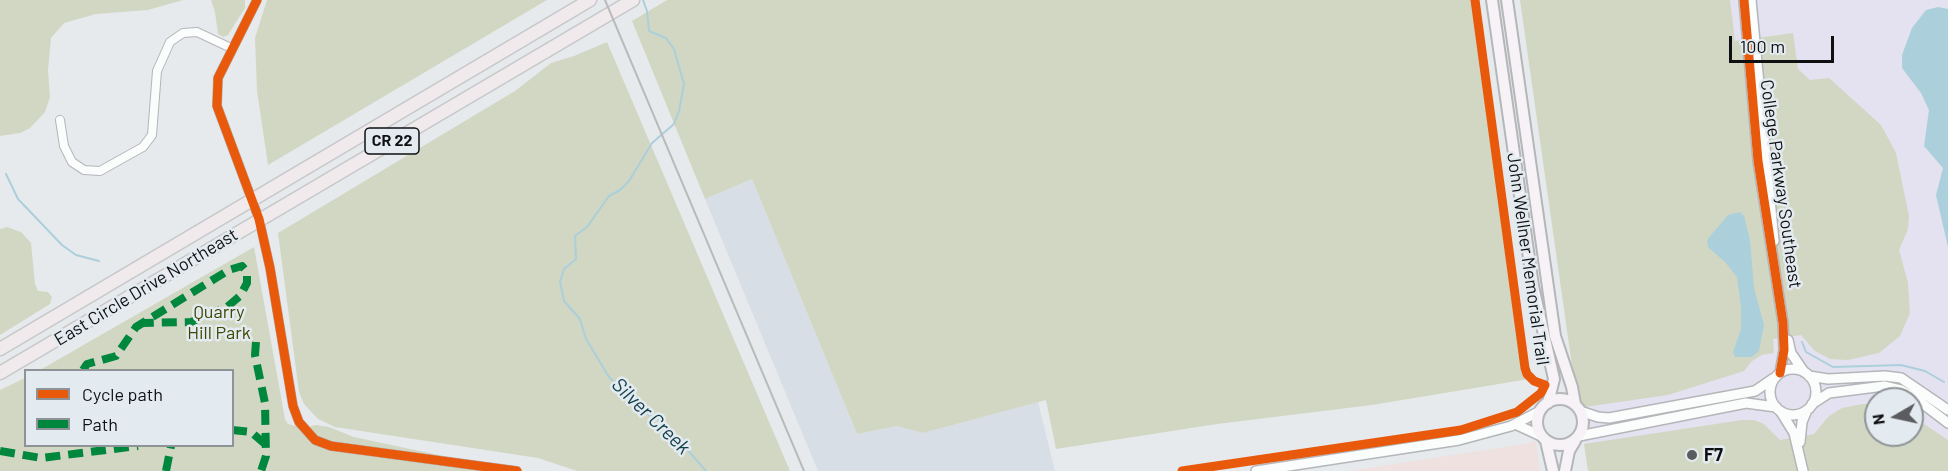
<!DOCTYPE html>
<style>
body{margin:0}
#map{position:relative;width:1948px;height:471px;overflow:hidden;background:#e7eaed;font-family:Barlow,sans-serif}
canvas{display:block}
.legend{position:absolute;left:24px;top:369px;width:210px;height:78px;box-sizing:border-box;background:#e4ebf0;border:2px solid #8e9397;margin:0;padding:8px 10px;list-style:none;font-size:18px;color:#0e1012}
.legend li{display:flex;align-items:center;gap:12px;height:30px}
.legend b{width:30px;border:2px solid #8e9397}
.north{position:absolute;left:1864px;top:387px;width:60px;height:60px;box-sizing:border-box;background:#e4ebf0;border:2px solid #8e9397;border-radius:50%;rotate:261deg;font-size:16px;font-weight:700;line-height:24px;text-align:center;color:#0e1012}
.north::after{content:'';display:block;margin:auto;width:21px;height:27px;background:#5a5c5f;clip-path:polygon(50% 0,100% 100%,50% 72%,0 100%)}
.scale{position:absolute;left:1729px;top:36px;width:105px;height:27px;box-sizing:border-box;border:3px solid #0e1012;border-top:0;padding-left:8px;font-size:18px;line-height:21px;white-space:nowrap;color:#0e1012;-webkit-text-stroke:4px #e4ebf0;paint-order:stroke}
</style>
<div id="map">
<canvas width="1948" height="471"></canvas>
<ul class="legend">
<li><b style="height:8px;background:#e8590c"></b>Cycle path</li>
<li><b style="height:8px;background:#00873e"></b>Path</li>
</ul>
<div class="north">N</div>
<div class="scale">100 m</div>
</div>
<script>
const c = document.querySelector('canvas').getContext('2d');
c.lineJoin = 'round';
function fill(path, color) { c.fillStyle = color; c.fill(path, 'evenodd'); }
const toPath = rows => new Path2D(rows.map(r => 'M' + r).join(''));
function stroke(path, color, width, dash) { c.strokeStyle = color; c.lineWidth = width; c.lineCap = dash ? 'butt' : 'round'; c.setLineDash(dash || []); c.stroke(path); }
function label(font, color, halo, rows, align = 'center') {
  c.font = font + ' Barlow,sans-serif'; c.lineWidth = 5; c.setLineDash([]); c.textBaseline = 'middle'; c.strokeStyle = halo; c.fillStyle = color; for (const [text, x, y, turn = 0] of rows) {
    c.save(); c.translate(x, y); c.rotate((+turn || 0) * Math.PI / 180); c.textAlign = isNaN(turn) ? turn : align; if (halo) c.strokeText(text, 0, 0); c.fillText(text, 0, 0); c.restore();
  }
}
const commercial = toPath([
 [1536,441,1540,471,1349,471,1524,444]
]);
const built = toPath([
 [752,179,857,434,897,426,923,433,1038,402,1055,471,818,471,705,199]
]);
const education = toPath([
 [1520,0,1948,0,1948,471,1588,471],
 [1876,399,1912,399,1912,435,1876,435]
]);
const green = toPath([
 [0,0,183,0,148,10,96,14,64,23,51,38,48,70,50,97,45,112,30,128,20,133,0,136],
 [211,0,245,0,245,8,228,35,223,37,218,34,215,12],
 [267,0,547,0,268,165,257,91,255,38],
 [667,0,1476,0,1529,379,1372,405,1217,424,1056,449,1046,400,923,433,897,426,857,434,752,179,705,199,632,21],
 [1520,0,1730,0,1735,41,1793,33,1798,69,1810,80,1829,78,1881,125,1896,153,1909,216,1908,229,1899,250,1908,283,1910,313,1900,336,1879,353,1848,360,1830,359,1815,351,1801,335,1773,339,1774,353,1762,355,1752,361,1744,371,1668,395,1578,408],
 [607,42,790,471,577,471,538,458,335,427,318,419,304,404,299,392,278,233,515,91,551,63,574,56],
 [7,227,21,232,31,243,35,284,38,291,48,292,52,297,50,304,0,335,0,229],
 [254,247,285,419,288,424,305,428,315,425,329,427,354,437,457,459,477,468,495,471,0,471,0,390,25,378,26,446,232,446,232,370,40,370],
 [1862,404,1876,404,1876,435,1912,435,1912,416,1948,440,1948,471,1588,471,1584,444,1742,420,1754,420,1764,424,1780,440,1814,434,1829,416,1842,408]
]);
const water = toPath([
 [1938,7,1948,9,1948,247,1936,195,1943,168,1924,146,1929,110,1921,93,1902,68,1902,55,1912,28,1926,10],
 [1740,212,1744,216,1750,240,1754,288,1764,325,1759,351,1752,357,1735,357,1733,352,1741,329,1741,307,1737,277,1725,262,1708,247,1707,240,1728,215]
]);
const stream = toPath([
 [643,0,647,11,649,31,666,38,674,49,684,84,679,111,674,124,652,143,629,181,620,190,609,196,587,227,575,236,576,259,564,269,560,282,564,301,580,319,586,339,609,377,646,413,665,424,706,471],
 [6,174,18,199,62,245,76,255,99,261],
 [1802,342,1806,352,1833,367,1901,365,1925,371,1944,382]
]);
const minor = toPath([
 [257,0,218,78,217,106,259,219,270,268,293,406,299,422,315,440,331,446,517,471],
 [60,120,64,146,72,162,84,170,100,171,143,147,152,135,157,71,170,42,183,33,197,32,231,48]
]);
const tertiary = toPath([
 [1744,0,1758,161,1783,323,1784,350,1780,373],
 [1751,0,1774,241],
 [1788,340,1791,353,1804,372],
 '1770 392a23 23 0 1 1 46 0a23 23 0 1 1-46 0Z',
 [1809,376,1828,379,1885,376,1901,378,1948,410],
 [1812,404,1829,393,1884,386,1901,390,1915,398,1948,423],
 [1580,411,1598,417,1609,418,1755,391,1774,378],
 [1781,412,1794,433,1803,471],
 [1515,424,1541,436],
 [1579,436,1746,403,1776,407],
 [1800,442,1802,422,1807,410],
 [1256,471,1459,440,1511,426,1540,411]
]);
const secondary = toPath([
 [1492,0,1533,286,1554,379,1548,403],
 [1507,0,1555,336,1572,387,1575,404],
 '1537 422a23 23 0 1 1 46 0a23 23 0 1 1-46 0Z',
 [1546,441,1553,471],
 [1565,471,1569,451,1575,441]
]);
const primary = toPath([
 [0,349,590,0],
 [0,373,633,0]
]);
const rail = toPath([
 [605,0,804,471]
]);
const quiet = toPath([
 [256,342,255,355,265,403,266,456,261,471],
 [83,370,87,364,116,356,136,327,229,270,242,266,247,272,247,283,240,296,227,307,191,322,143,323],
 [232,430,251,432,265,444],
 [0,451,41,458,138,446],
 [166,471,171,446]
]);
const cycleway = toPath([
 [257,0,218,78,217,106,259,219,270,268,293,406,299,422,315,440,331,446,517,471],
 [1744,0,1758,161,1783,323,1784,350,1780,373],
 [1182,471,1461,430,1517,412,1541,393,1545,385,1534,381,1527,374,1525,368,1475,0]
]);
const markers = [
 [1692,455,6,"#5a5c5f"]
];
const shields = [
 [392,141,54]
];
const shieldNames = [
 ["CR 22",392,141]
];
const streetNames = [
 ["College Parkway Southeast",1781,184,82],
 ["John Wellner Memorial Trail",1528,259,82],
 ["East Circle Drive Northeast",146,287,-31]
];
const parkNames = [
 ["Quarry",219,312],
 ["Hill Park",219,333]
];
const poiNames = [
 ["F7",1704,455]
];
const waterNames = [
 ["Silver Creek",651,416,44]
];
fill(commercial, '#eee1e0');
fill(built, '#d7dee5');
fill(education, '#e4e2f0');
fill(green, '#d2d7c3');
fill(water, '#abcfdb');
stroke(stream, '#abcfdb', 2);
stroke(minor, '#b4b6b9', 10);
stroke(tertiary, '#b4b6b9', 12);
stroke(secondary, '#b4b6b9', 14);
stroke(primary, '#c6c8c9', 15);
stroke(minor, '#fbfcfc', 8);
stroke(tertiary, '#fbfcfc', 9);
stroke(secondary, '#f6f2f5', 10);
stroke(primary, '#f1eaed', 12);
stroke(rail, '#bababb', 2);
stroke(quiet, '#00873e', 8, [15, 8]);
stroke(cycleway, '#e8590c', 9);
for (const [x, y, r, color] of markers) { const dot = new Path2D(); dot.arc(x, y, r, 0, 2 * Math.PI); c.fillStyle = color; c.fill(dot); stroke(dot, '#e4ebf0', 2); }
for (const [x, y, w] of shields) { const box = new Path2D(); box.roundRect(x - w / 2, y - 13, w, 26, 4.5); c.fillStyle = '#e4ebf0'; c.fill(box); stroke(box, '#0e1012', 1.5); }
label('bold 16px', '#0e1012', null, shieldNames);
label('18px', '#0e1012', '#e4ebf0', streetNames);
label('18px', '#3e4600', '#e4ebf0', parkNames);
label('bold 18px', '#0e1012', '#e4ebf0', poiNames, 'left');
label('italic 20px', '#13414c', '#e4ebf0', waterNames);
</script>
